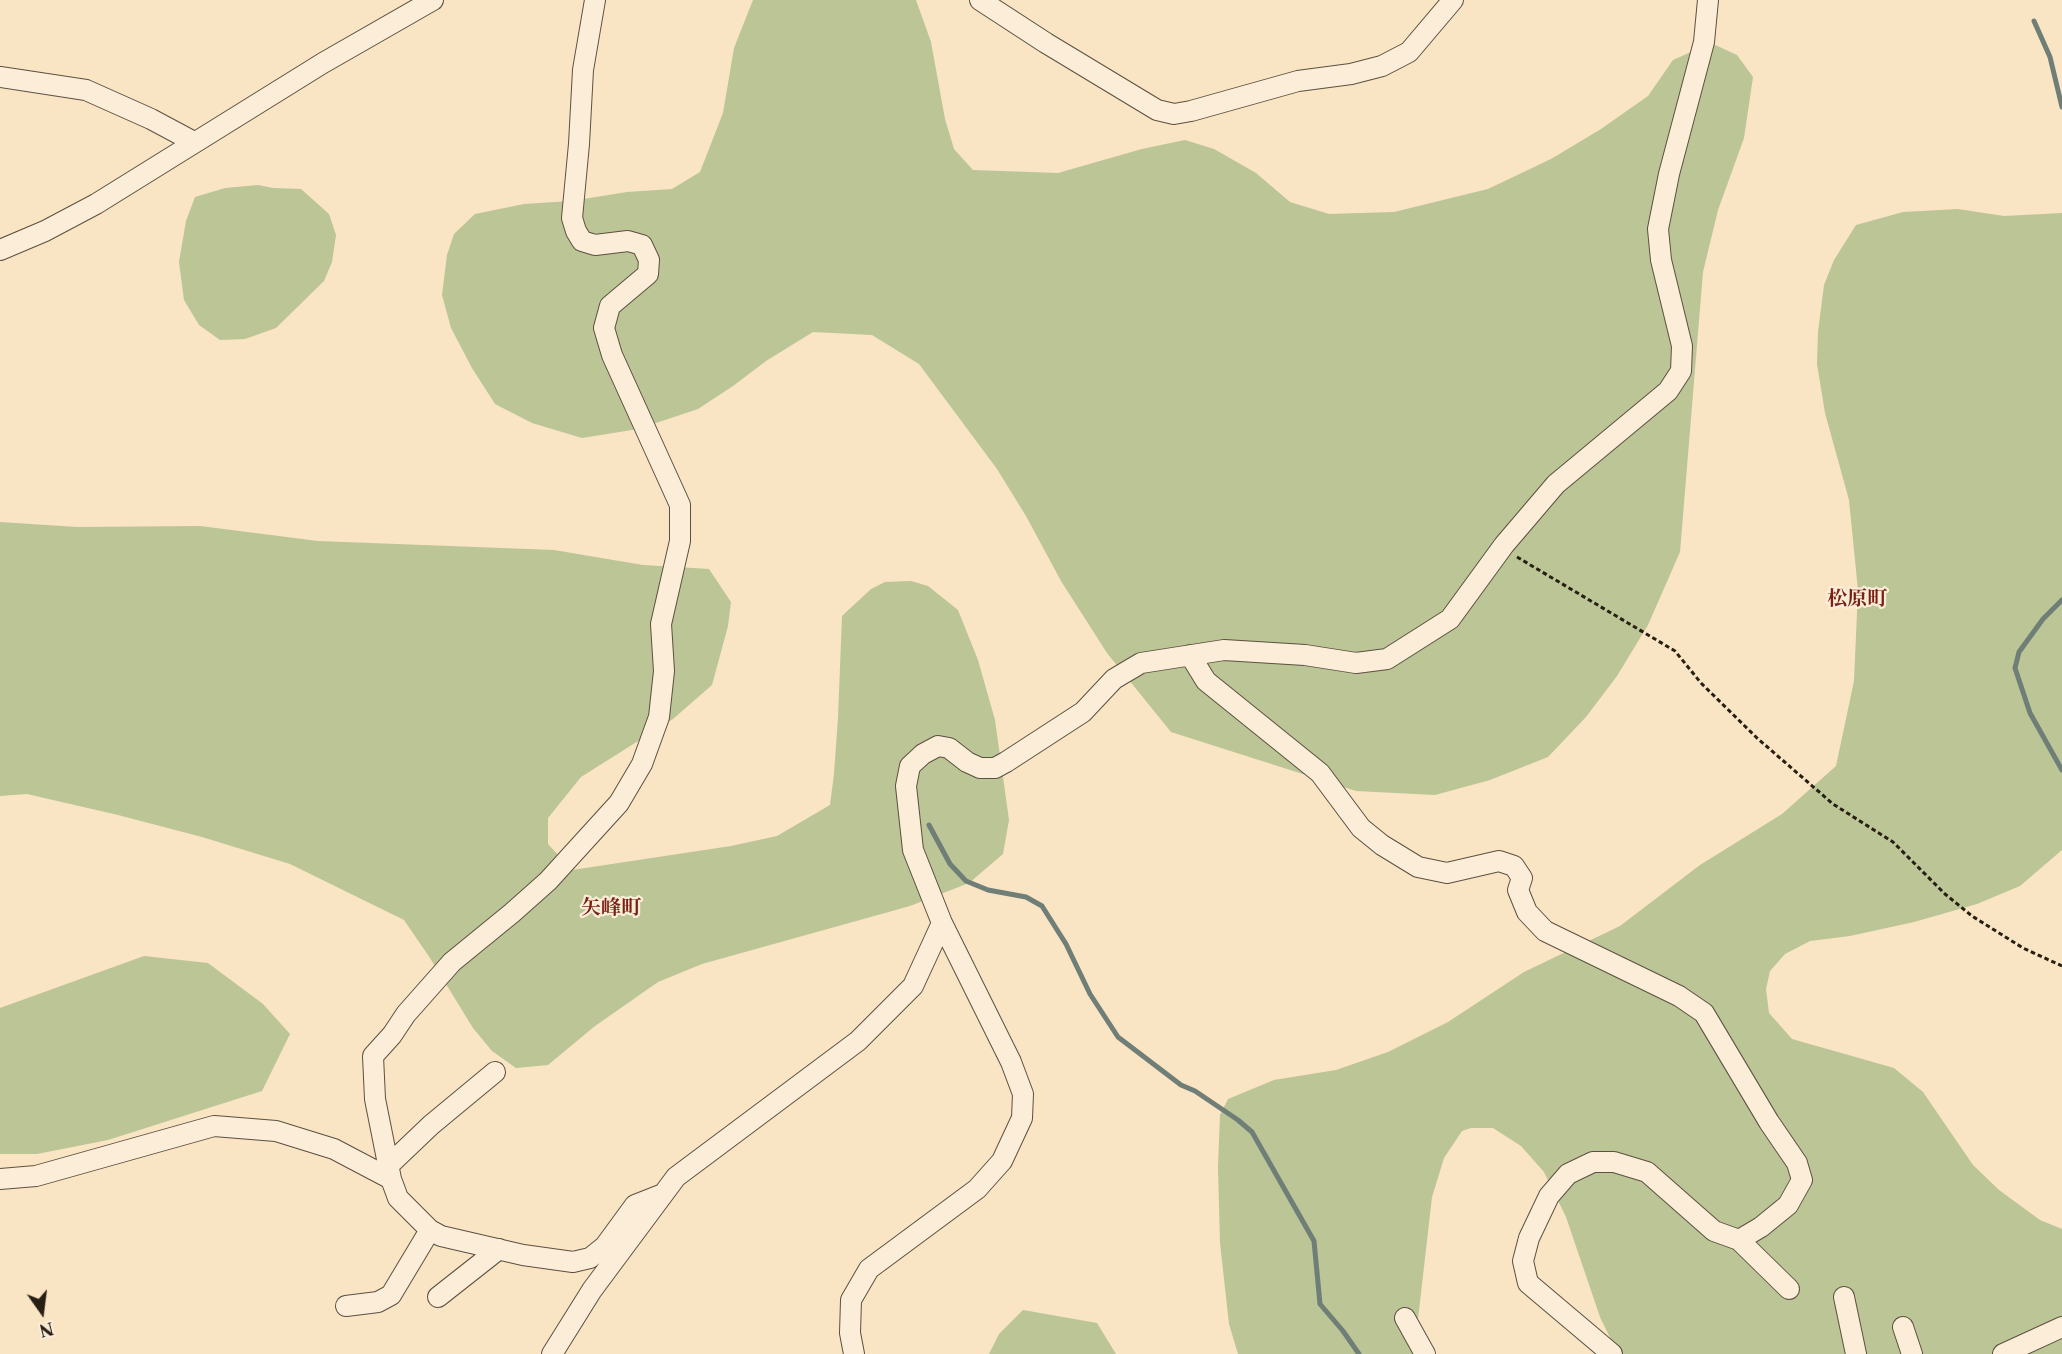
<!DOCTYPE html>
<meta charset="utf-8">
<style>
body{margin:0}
#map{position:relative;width:2062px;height:1354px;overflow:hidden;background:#f9e4c3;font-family:"Libre Caslon Text",serif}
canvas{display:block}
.north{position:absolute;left:12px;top:1282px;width:60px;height:60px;-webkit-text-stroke:4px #fbedd8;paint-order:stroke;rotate:166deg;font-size:16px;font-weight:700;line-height:24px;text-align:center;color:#271e14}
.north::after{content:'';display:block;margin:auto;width:21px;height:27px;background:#271e14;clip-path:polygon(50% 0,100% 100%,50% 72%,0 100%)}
</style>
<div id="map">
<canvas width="2062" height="1354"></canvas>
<div class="north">N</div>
</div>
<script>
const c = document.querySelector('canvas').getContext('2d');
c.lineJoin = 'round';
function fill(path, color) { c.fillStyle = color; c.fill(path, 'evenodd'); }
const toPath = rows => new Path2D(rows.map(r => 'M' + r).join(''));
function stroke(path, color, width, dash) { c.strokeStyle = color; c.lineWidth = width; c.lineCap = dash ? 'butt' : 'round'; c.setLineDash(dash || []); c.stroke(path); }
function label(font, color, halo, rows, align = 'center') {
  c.font = font + ' "Libre Caslon Text","Noto Serif JP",serif'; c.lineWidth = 4.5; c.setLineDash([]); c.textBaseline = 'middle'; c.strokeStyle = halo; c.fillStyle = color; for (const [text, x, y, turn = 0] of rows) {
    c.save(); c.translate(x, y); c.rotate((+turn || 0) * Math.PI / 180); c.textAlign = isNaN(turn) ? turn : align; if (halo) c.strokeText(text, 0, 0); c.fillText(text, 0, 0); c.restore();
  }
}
const green = toPath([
 [753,0,916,0,931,42,945,119,954,149,973,170,1058,173,1142,149,1185,140,1214,149,1256,173,1290,202,1329,214,1394,212,1488,189,1551,159,1601,129,1648,96,1673,60,1711,43,1737,55,1753,77,1744,138,1718,210,1703,272,1680,552,1648,625,1617,676,1586,717,1548,757,1490,780,1435,795,1356,791,1171,732,1107,653,1061,581,1026,516,997,469,919,364,872,335,813,332,766,361,733,386,698,409,638,429,582,438,532,423,495,404,472,368,451,328,442,295,447,255,454,234,475,214,524,204,571,201,627,192,672,189,700,172,723,113,734,48],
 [258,185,273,188,301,189,329,214,336,235,332,262,324,281,276,328,245,339,220,340,199,325,184,300,179,262,186,221,195,197,225,188],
 [1958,209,2004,216,2062,213,2062,850,2020,886,1977,904,1914,922,1850,936,1810,941,1785,954,1770,971,1766,989,1769,1013,1792,1039,1894,1068,1923,1092,1973,1165,1999,1190,2040,1220,2062,1229,2062,1354,1618,1354,1600,1317,1566,1217,1544,1172,1521,1146,1493,1128,1471,1128,1462,1131,1444,1158,1432,1197,1414,1354,1238,1354,1229,1324,1220,1243,1218,1167,1220,1115,1228,1099,1274,1080,1336,1070,1388,1052,1448,1022,1524,972,1620,926,1700,865,1782,814,1836,766,1854,681,1858,590,1849,500,1825,413,1817,364,1818,332,1824,285,1834,260,1856,225,1903,212],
 [0,522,77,527,200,526,318,541,554,550,643,565,709,569,731,602,728,626,712,685,673,719,581,777,548,818,548,844,572,870,731,846,777,836,830,805,834,774,838,718,842,616,871,589,885,582,911,581,928,586,958,610,978,660,995,720,1009,820,1003,854,969,883,910,906,702,964,658,982,595,1026,548,1065,516,1068,492,1051,473,1028,430,958,404,920,290,864,202,837,118,815,27,794,0,796],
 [144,956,208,963,263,1004,290,1034,262,1091,108,1140,37,1154,0,1154,0,1008],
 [1023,1310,1097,1323,1116,1354,989,1354,999,1334]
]);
const stream = toPath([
 [2034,21,2050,57,2062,107],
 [2062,600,2043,619,2019,652,2015,668,2030,713,2062,770],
 [929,825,950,864,966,881,988,890,1026,897,1042,906,1066,944,1090,994,1118,1037,1181,1085,1195,1091,1238,1120,1252,1132,1314,1241,1320,1304,1343,1331,1359,1354]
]);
const path = toPath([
 [1517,557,1675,651,1701,683,1757,738,1833,804,1893,842,1945,894,1972,916,2023,948,2062,966]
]);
const street = toPath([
 [595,0,583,70,579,144,572,218,576,231,582,241,595,245,628,241,642,245,649,260,648,274,610,306,604,328,612,355,680,505,680,541,661,624,664,671,659,717,642,764,619,803,548,881,512,913,452,962,406,1014,392,1035,373,1056,375,1099,391,1179,398,1198,430,1230,441,1236,523,1255,573,1262,590,1258,605,1246,635,1205,663,1194],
 [980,0,1046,43,1157,110,1174,114,1191,111,1298,81,1351,74,1382,66,1409,52,1453,0],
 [0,77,86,90,151,119,194,142],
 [0,250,45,231,96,204,323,63,433,0],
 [1190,655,1206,681,1320,773,1361,828,1382,845,1418,867,1447,873,1499,861,1514,866,1522,878,1518,890,1527,912,1545,931,1679,996,1704,1013,1769,1122,1797,1163,1802,1180,1788,1205,1761,1227,1739,1240,1714,1231,1647,1172,1614,1162,1593,1162,1568,1174,1549,1196,1529,1238,1523,1261,1528,1283,1612,1354],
 [388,1166,431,1125,495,1072],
 [0,1179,36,1176,214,1126,276,1131,334,1149,391,1179],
 [1739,1240,1789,1289],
 [438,1297,499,1249],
 [1844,1297,1856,1354],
 [346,1306,378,1302,391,1295,430,1230],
 [1405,1318,1425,1354],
 [1903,1327,1912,1354],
 [552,1354,592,1290,676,1177,858,1041,913,986,942,923],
 [854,1354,850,1333,851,1300,869,1269,977,1189,1002,1161,1022,1118,1023,1094,1011,1062,942,923,913,850,906,786,910,766,923,754,938,746,949,748,967,762,980,768,995,768,1006,762,1083,712,1114,679,1141,663,1224,650,1305,655,1356,663,1387,659,1450,619,1504,545,1556,484,1668,391,1681,371,1682,346,1661,260,1658,229,1669,174,1704,42,1708,0],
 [2003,1354,2062,1327]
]);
const quarterNames = [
 ["松原町",1857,599],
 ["矢峰町",611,908]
];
fill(green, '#bbc595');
stroke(stream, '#6f7e77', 5);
stroke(street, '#5c5040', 22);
stroke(path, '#271e14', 3, [4.5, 3]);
stroke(street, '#fbedd8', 20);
label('bold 20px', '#7a1f14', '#fbedd8', quarterNames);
</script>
